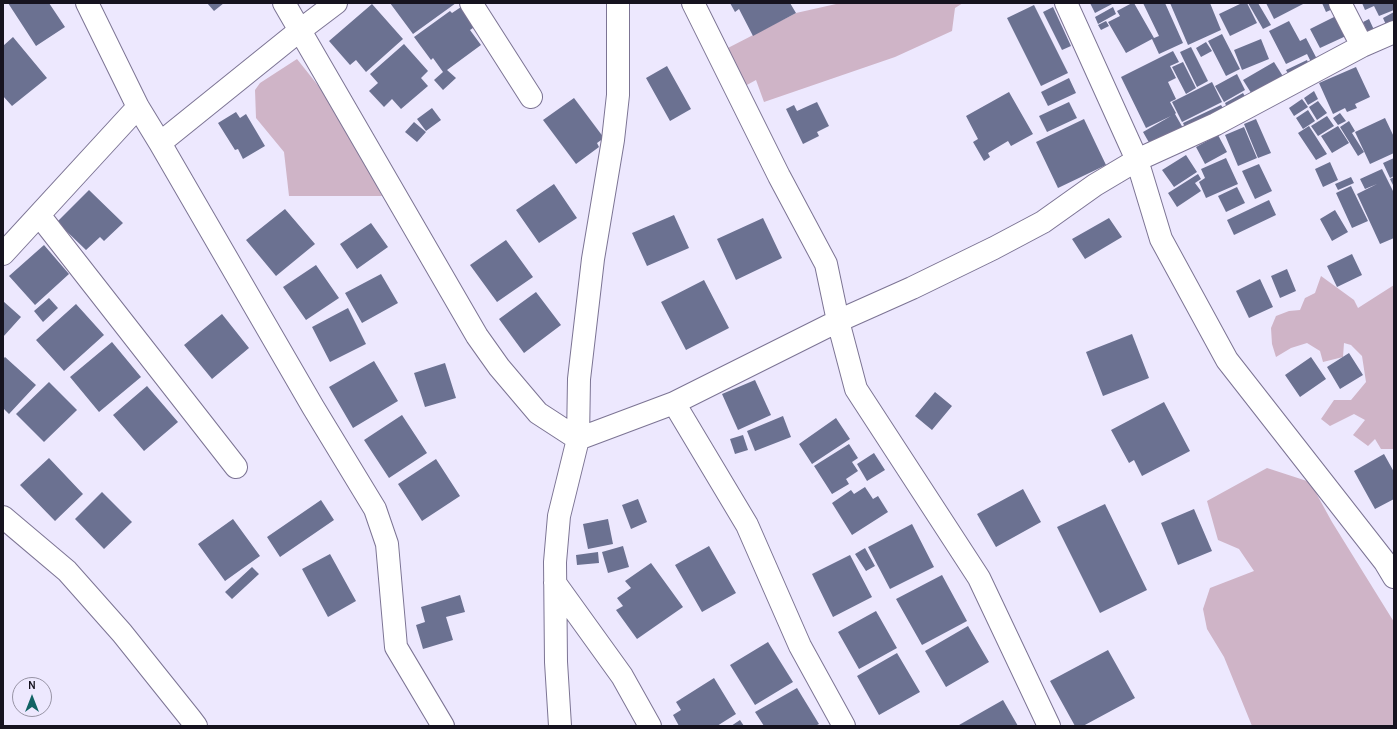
<!DOCTYPE html>
<style>
body{margin:0}
#map{position:relative;width:1397px;height:729px;overflow:hidden;background:#ede8fe;font-family:Karla,sans-serif}
canvas{display:block}
.frame{position:absolute;inset:0;border:4px solid #16131f;pointer-events:none}
.north{position:absolute;left:12px;top:677px;width:40px;height:40px;box-sizing:border-box;background:#ede8fe;border:1px solid #9793a5;border-radius:50%;rotate:0deg;font-size:11px;font-weight:700;line-height:16px;text-align:center;color:#16131f}
.north::after{content:'';display:block;margin:auto;width:14px;height:18px;background:#126364;clip-path:polygon(50% 0,100% 100%,50% 72%,0 100%)}
</style>
<div id="map">
<canvas width="1397" height="729"></canvas>
<div class="frame"></div>
<div class="north">N</div>
</div>
<script>
const c = document.querySelector('canvas').getContext('2d');
c.lineJoin = 'round';
function fill(path, color) { c.fillStyle = color; c.fill(path, 'evenodd'); }
const toPath = rows => new Path2D(rows.map(r => 'M' + r).join(''));
function stroke(path, color, width, dash) { c.strokeStyle = color; c.lineWidth = width; c.lineCap = dash ? 'butt' : 'round'; c.setLineDash(dash || []); c.stroke(path); }
const green = toPath([
 [836,3,963,3,955,8,952,31,895,57,764,102,756,80,745,86,724,50,796,13,836,4],
 [297,59,328,98,362,157,382,196,289,196,284,152,256,118,255,90,260,83],
 [1321,276,1354,300,1358,308,1394,285,1394,449,1381,449,1375,439,1368,446,1353,435,1365,420,1354,414,1330,426,1321,419,1334,400,1351,400,1366,382,1362,356,1351,345,1344,343,1343,357,1323,362,1320,351,1307,343,1291,348,1276,357,1272,344,1271,328,1276,316,1289,311,1300,310,1305,298,1315,293],
 [1267,468,1310,482,1332,522,1394,622,1394,726,1252,726,1224,657,1207,629,1203,609,1210,588,1254,571,1239,549,1218,540,1207,501]
]);
const building = toPath([
 [8,3,49,3,65,27,36,46],
 [207,3,224,3,214,11],
 [390,3,456,3,413,34],
 [730,3,790,3,796,13,753,36,739,9,735,12],
 [1090,3,1114,3,1095,13],
 [1132,3,1134,3,1154,38,1159,36,1143,3,1165,3,1183,43,1159,54,1152,39,1126,53,1108,22,1120,16,1117,11],
 [1170,3,1210,3,1221,30,1188,45],
 [1242,3,1247,3,1257,23,1230,36,1219,14],
 [1248,3,1258,3,1271,25,1263,29],
 [1266,3,1305,3,1274,19],
 [1322,3,1333,3,1335,8,1326,12],
 [1362,3,1394,3,1394,10,1379,16,1374,6,1365,10],
 [372,4,403,39,366,72,356,60,350,65,329,41],
 [1034,5,1068,73,1041,86,1007,18],
 [461,7,476,26,470,30,481,45,447,70,456,78,443,90,434,80,443,72,433,58,431,60,414,37,450,11,452,13],
 [1053,7,1071,46,1062,50,1043,12],
 [1113,7,1116,14,1098,24,1095,17],
 [1394,12,1394,24,1387,27,1383,18],
 [1336,16,1346,36,1320,48,1310,29],
 [1369,19,1375,32,1369,35,1363,22],
 [1106,21,1109,26,1101,30,1098,25],
 [1289,21,1300,41,1306,38,1318,61,1312,64,1307,54,1286,64,1269,31],
 [1222,34,1240,69,1226,76,1208,41],
 [13,37,47,78,12,106,3,96,3,46],
 [1261,39,1269,59,1242,70,1234,50],
 [1206,42,1212,51,1201,57,1196,48],
 [404,44,428,71,421,78,428,86,401,109,392,99,384,107,369,91,378,83,370,74],
 [1191,47,1208,81,1197,87,1180,52],
 [1173,51,1179,62,1170,66,1176,78,1168,82,1176,99,1170,102,1176,113,1175,114,1183,128,1151,146,1143,132,1171,116,1146,128,1121,77],
 [1307,60,1310,67,1290,77,1286,70],
 [1183,62,1196,88,1186,94,1172,67],
 [1274,62,1284,78,1253,96,1243,80],
 [667,66,691,109,670,121,646,78],
 [1356,67,1370,97,1355,104,1357,108,1347,112,1345,108,1333,114,1319,83],
 [1237,74,1245,90,1224,102,1215,86],
 [1069,78,1076,93,1048,106,1041,92],
 [1212,82,1222,102,1182,122,1172,102],
 [1314,91,1318,99,1308,105,1304,98],
 [1009,92,1033,134,1011,146,1008,141,988,153,990,157,984,161,973,142,978,139,966,116],
 [1243,93,1247,100,1228,110,1225,103],
 [574,98,604,138,597,143,599,147,576,164,543,120],
 [1302,99,1308,107,1294,116,1289,108],
 [1318,101,1327,113,1317,120,1309,107],
 [817,102,829,126,817,132,819,136,803,144,786,109,794,105,797,111],
 [1069,102,1077,118,1047,132,1039,116],
 [1221,105,1225,111,1186,130,1183,123],
 [432,108,441,120,426,131,417,119],
 [1308,110,1315,121,1303,129,1296,118],
 [236,112,240,118,246,114,265,146,243,159,238,149,235,150,218,123],
 [1340,113,1346,121,1338,125,1333,118],
 [1327,116,1334,126,1318,136,1311,126],
 [1385,118,1394,137,1394,153,1370,164,1355,132],
 [1084,119,1106,165,1058,188,1036,142],
 [1256,119,1271,153,1258,158,1244,124],
 [1349,121,1355,131,1352,133,1364,152,1358,156,1340,127],
 [414,122,426,132,417,142,405,132],
 [1309,126,1327,154,1316,160,1298,133],
 [1338,126,1349,143,1332,153,1321,136],
 [1244,127,1257,158,1238,166,1225,135],
 [1218,135,1227,152,1205,164,1196,147],
 [1186,155,1197,172,1174,187,1162,170],
 [1226,158,1238,184,1206,198,1199,182,1205,178,1201,169],
 [1394,158,1394,176,1390,178,1383,163],
 [1330,162,1338,180,1323,187,1315,169],
 [1259,164,1272,191,1255,199,1242,171],
 [1382,169,1394,193,1394,238,1380,244,1357,194,1377,184,1365,189,1360,179],
 [1198,174,1201,179,1195,183,1201,191,1177,207,1168,193],
 [1351,177,1354,183,1338,190,1335,184],
 [1394,177,1394,187,1390,179],
 [554,184,577,218,539,243,516,210],
 [1351,186,1368,221,1352,228,1336,193],
 [1237,187,1245,203,1226,212,1218,196],
 [89,190,123,223,104,241,100,237,86,250,57,222],
 [1269,200,1276,215,1234,235,1227,220],
 [285,209,315,244,276,276,246,240],
 [1335,210,1348,232,1332,241,1320,219],
 [674,215,689,248,647,266,632,233],
 [763,218,782,258,736,280,717,239],
 [1109,218,1122,237,1085,259,1072,239],
 [371,223,388,247,357,269,340,244],
 [506,240,533,277,497,302,470,265],
 [44,245,69,274,35,305,9,276],
 [1352,254,1362,275,1337,287,1327,266],
 [316,265,339,298,306,320,283,287],
 [1287,269,1296,291,1280,298,1271,276],
 [381,274,398,303,362,323,345,293],
 [1260,279,1273,307,1249,318,1236,291],
 [704,280,729,328,686,350,661,302],
 [536,292,561,325,524,353,499,319],
 [49,298,58,308,43,322,34,311],
 [3,301,21,317,3,337],
 [76,304,104,335,64,371,36,340],
 [348,308,366,344,330,362,312,327],
 [222,314,249,348,212,379,184,345],
 [1132,334,1149,378,1103,396,1086,352],
 [112,342,141,377,99,412,70,377],
 [1349,353,1363,375,1340,389,1327,367],
 [5,357,36,385,9,414,3,408,3,359],
 [1311,357,1326,379,1300,397,1285,375],
 [374,361,398,401,353,428,329,387],
 [445,363,456,398,425,407,414,373],
 [755,380,771,415,738,430,722,394],
 [49,382,77,410,44,442,16,414],
 [147,386,178,422,144,451,113,415],
 [935,392,952,406,932,430,915,416],
 [1164,402,1190,451,1142,476,1134,460,1129,463,1111,430],
 [402,415,427,453,389,478,364,440],
 [783,416,791,437,755,451,747,431],
 [836,418,850,439,812,464,799,444],
 [743,435,748,450,735,454,730,439],
 [849,444,858,458,852,462,858,471,846,479,849,484,832,494,814,466],
 [874,453,885,470,867,481,857,464],
 [1384,454,1394,472,1394,499,1375,509,1354,471],
 [49,458,83,494,55,521,20,485],
 [436,459,460,496,422,521,398,484],
 [865,487,873,499,878,496,888,512,852,535,832,503,851,490,854,494],
 [1023,489,1041,522,996,547,977,514],
 [102,492,132,522,104,549,75,519],
 [638,499,647,522,631,529,622,505],
 [321,500,334,520,280,557,267,537],
 [1105,504,1147,590,1100,613,1057,527],
 [1194,509,1212,551,1178,565,1161,523],
 [233,519,260,556,225,581,198,544],
 [608,519,613,544,588,549,583,524],
 [912,524,934,567,890,589,868,547],
 [623,546,629,567,608,573,602,552],
 [709,546,736,593,702,612,675,565],
 [865,548,875,566,866,571,855,554],
 [598,552,599,563,577,565,576,555],
 [330,554,356,601,328,617,302,569],
 [850,555,872,597,833,617,812,574],
 [651,563,683,607,637,639,616,610,623,606,617,598,631,588,625,581],
 [252,567,259,574,232,599,225,592],
 [942,575,967,621,922,645,896,599],
 [460,595,465,612,446,617,453,640,423,649,416,625,425,622,421,607],
 [876,611,897,648,859,669,838,632],
 [968,626,989,662,946,687,925,651],
 [768,642,793,682,755,705,730,665],
 [1108,650,1135,698,1083,726,1075,726,1050,681],
 [897,653,920,692,879,715,857,676],
 [714,678,736,714,717,726,679,726,673,715,681,710,676,702],
 [797,688,819,724,815,726,764,726,755,712],
 [1003,700,1018,726,960,726,959,725],
 [740,720,744,726,731,726]
]);
const minor = toPath([
 [87,3,138,107,160,143,299,31,336,3],
 [284,3,477,336,499,367,538,413,578,439,674,403,838,321,912,288,994,248,1043,222,1095,185,1137,160,1216,124,1362,46,1340,3],
 [471,3,531,97],
 [693,3,779,176,826,264,838,321,856,389,979,578,1049,726],
 [1066,3,1137,160,1161,239,1227,360,1385,562,1394,577],
 [1362,46,1394,32],
 [160,143,313,407,375,509,387,544,396,647,443,726],
 [39,215,236,467],
 [3,254,138,107],
 [674,403,747,525,800,646,844,726],
 [3,517,67,571,122,633,190,718,196,726],
 [555,583,622,676,650,726],
 [560,726,556,662,555,562,559,516,578,439,579,379,593,259,613,140,618,95,618,3]
]);
fill(green, '#cfb4c7');
fill(building, '#6b7191');
stroke(minor, '#7c7494', 24);
stroke(minor, '#fff', 22);
</script>
